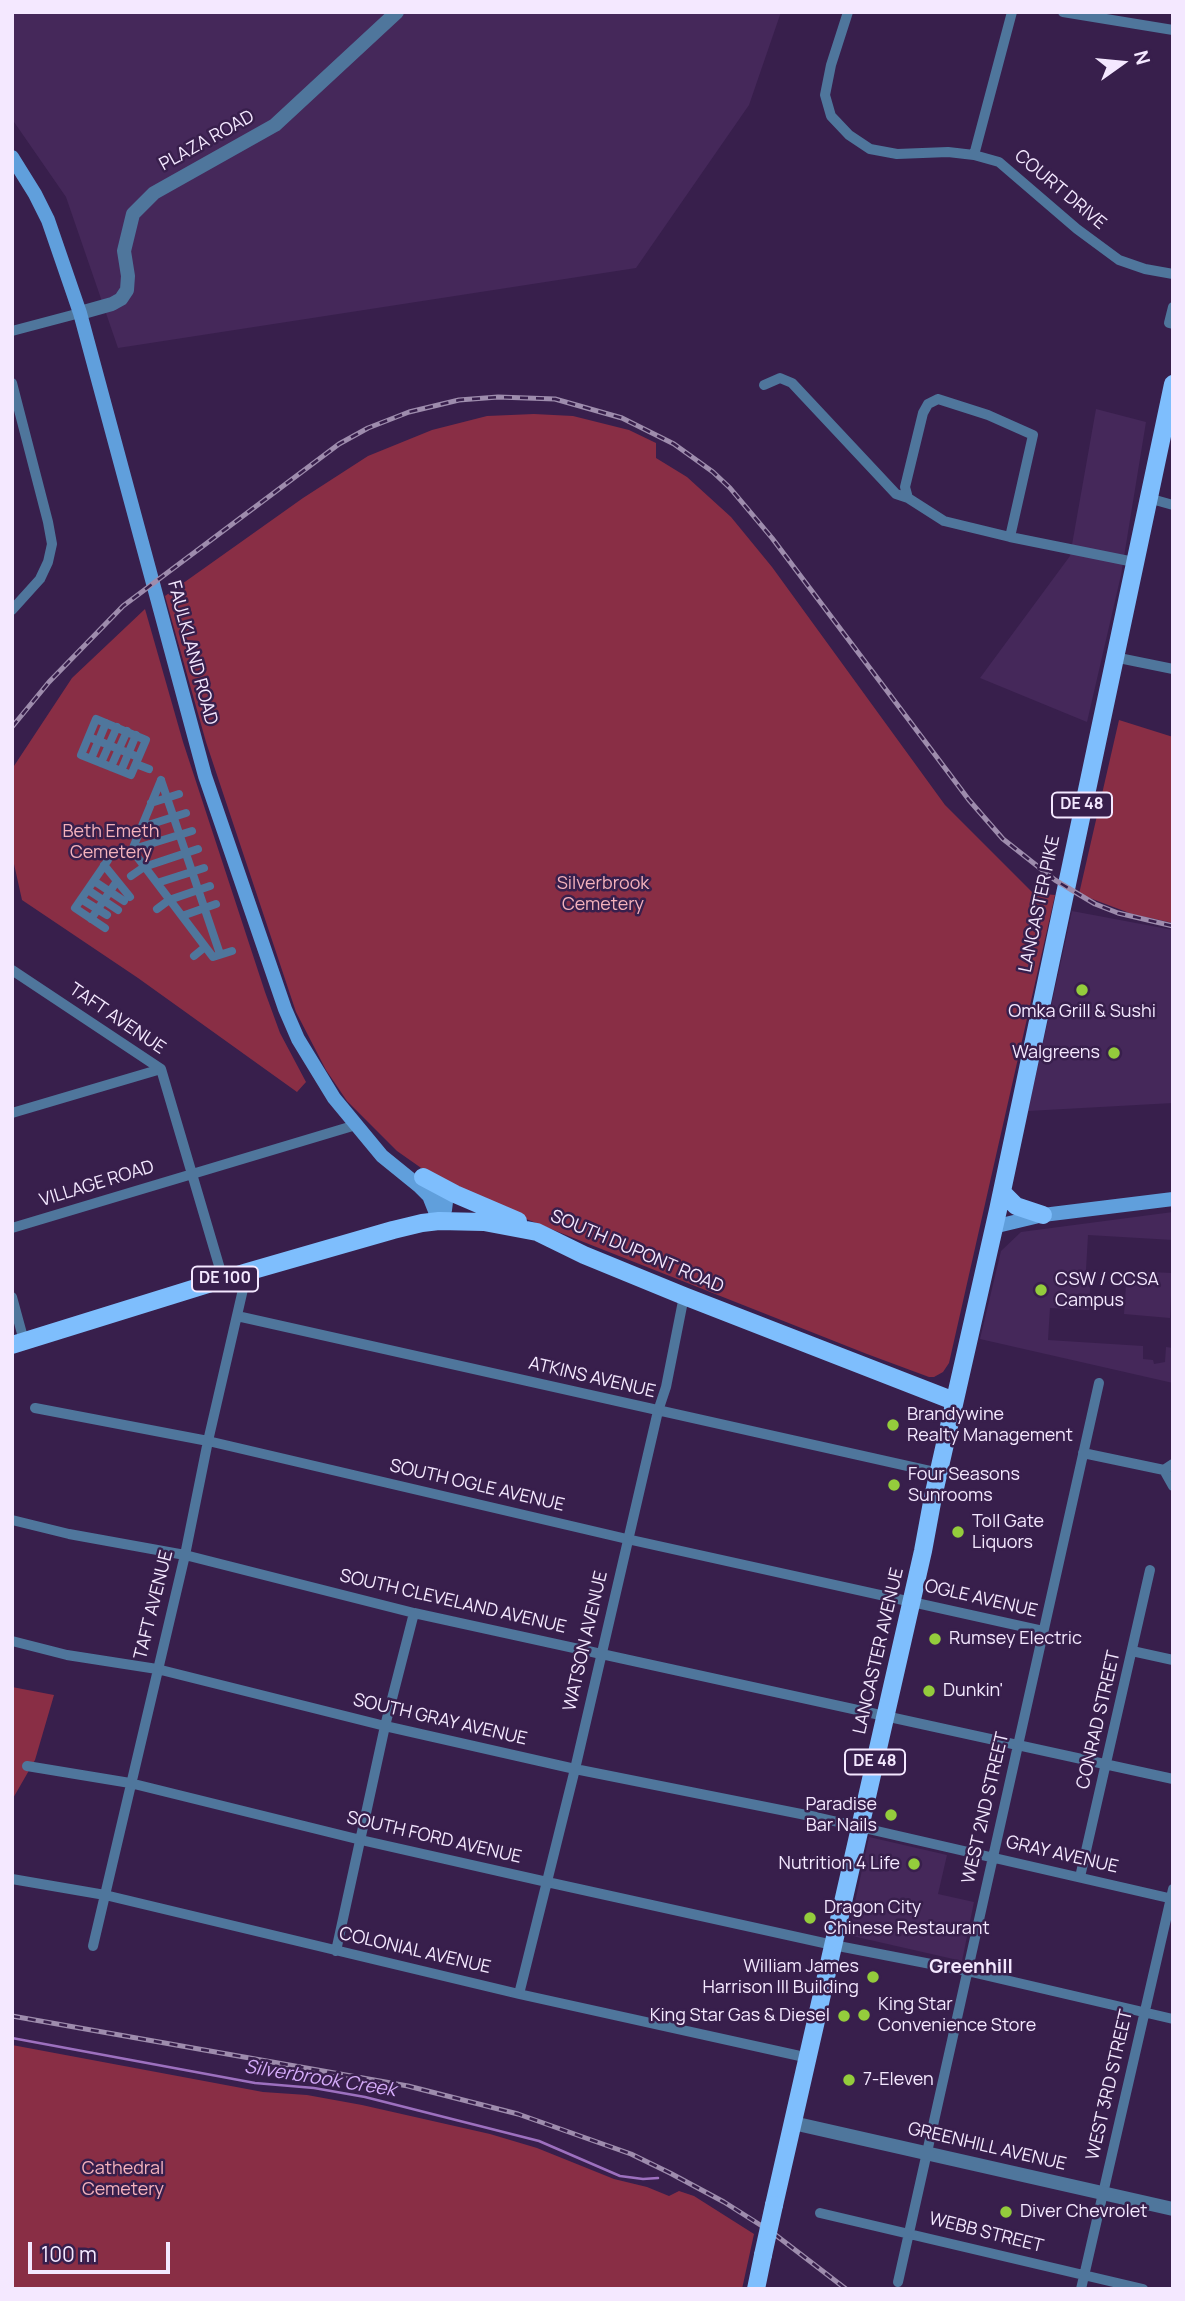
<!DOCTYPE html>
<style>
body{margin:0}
#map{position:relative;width:1185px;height:2301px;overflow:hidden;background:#381f4c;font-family:Manrope,sans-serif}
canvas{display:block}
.frame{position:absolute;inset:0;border:14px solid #f4e8ff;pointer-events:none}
.north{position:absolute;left:1087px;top:28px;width:70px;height:70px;-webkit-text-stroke:5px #381f4c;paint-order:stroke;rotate:75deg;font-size:19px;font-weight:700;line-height:28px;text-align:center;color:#f4e8ff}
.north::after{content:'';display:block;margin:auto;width:24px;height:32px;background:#f4e8ff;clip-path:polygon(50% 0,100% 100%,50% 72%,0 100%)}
.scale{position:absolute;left:28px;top:2242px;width:142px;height:32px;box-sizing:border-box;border:4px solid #f4e8ff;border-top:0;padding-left:9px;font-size:21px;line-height:24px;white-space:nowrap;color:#f4e8ff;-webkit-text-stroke:5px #381f4c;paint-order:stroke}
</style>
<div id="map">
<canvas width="1185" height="2301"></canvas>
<div class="frame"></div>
<div class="north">N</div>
<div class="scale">100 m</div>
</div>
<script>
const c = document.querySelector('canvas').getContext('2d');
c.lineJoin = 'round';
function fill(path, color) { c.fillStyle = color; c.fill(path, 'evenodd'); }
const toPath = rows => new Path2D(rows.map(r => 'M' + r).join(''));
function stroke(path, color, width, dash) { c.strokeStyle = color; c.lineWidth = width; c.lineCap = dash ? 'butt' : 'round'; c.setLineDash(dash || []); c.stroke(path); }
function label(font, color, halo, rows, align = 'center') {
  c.font = font + ' Manrope,sans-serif'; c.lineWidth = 5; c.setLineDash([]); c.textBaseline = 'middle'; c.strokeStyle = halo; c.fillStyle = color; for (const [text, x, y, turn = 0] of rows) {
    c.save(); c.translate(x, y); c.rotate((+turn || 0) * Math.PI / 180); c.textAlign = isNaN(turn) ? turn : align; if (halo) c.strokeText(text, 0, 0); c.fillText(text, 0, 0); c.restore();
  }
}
const built = toPath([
 [12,12,781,12,749,105,636,268,118,348,66,197,12,119],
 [1096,409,1146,422,1121,575,1087,722,980,678,1070,556],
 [1072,911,1173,930,1173,1103,1028,1111],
 [1173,1212,1173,1240,1088,1235,1086,1270,1091,1271,1089,1310,1050,1308,1048,1340,1143,1346,1143,1359,1153,1360,1154,1364,1165,1362,1166,1347,1173,1348,1173,1383,980,1339,1001,1251,1021,1232],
 [1127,1271,1172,1273,1170,1318,1124,1314],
 [869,1837,947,1855,938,1894,974,1902,962,1961,848,1935]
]);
const green = toPath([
 [534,414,573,416,629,430,656,443,656,458,687,477,731,517,772,567,945,805,1033,893,1055,895,949,1363,943,1372,934,1377,929,1377,867,1354,571,1237,469,1196,434,1177,397,1151,347,1101,326,1070,296,1012,206,742,165,596,303,498,368,456,432,430,487,416],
 [145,609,183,742,265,992,280,1033,306,1082,297,1092,138,978,22,900,12,855,12,769,72,678],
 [1119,720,1173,737,1173,923,1132,914,1079,894],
 [12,1687,54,1695,35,1760,12,1800],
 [12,2045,263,2092,307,2095,362,2105,490,2134,537,2148,614,2179,647,2187,669,2196,679,2191,694,2196,754,2234,742,2289,12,2289]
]);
const stream = toPath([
 [12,2038,255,2083,314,2088,365,2097,539,2141,620,2176,643,2179,658,2178]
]);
const pedestrian = toPath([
 [96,719,146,740,131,775,81,755,96,719],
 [89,737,138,757],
 [91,759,106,723],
 [101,763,117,727],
 [136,764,149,769],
 [111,767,127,731],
 [121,771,136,735],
 [161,780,132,850,213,957,232,951],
 [161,780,220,954],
 [151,803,179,794],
 [142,827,186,813],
 [124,852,192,831],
 [104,865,130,897],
 [131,876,144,867,198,849],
 [94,881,124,901],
 [157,883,204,868],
 [88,890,118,910],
 [81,899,107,915],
 [157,909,169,900,210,886],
 [182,916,216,904],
 [91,919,117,881],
 [105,928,75,908,108,860],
 [194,956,205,947]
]);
const minor = toPath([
 [848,12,831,65,825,95,831,116,849,135,870,149,897,154,948,152,974,155,999,162,1077,229,1119,260,1145,269,1173,274],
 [1063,12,1173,30],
 [974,155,1012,12],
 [1173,307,1169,323,1173,324],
 [12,331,80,313],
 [12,383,48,522,52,544,48,562,40,579,12,610],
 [764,385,780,378,792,383,896,494,908,498],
 [938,399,988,415,1033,435,1010,537,944,521,908,498,905,487,923,413,928,404,938,399],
 [1148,498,1173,505],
 [1010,537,1134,562],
 [1114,657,1173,669],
 [12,970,161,1069,223,1279],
 [12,1113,161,1069],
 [12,1228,356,1125],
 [12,1297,24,1341],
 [237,1316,939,1473],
 [35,1408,208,1441,627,1539,1043,1631],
 [1083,1453,1164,1470,1173,1464],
 [1164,1470,1173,1486],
 [12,1520,69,1534,185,1555,414,1613,1173,1779],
 [12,1641,67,1655,157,1669,385,1726,575,1769,816,1817,1173,1899],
 [1132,1651,1173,1660],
 [27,1766,130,1783,361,1840,547,1882,833,1945,967,1971,1173,2019],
 [1080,1877,1150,1570],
 [12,1879,105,1895,519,1994,809,2058],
 [93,1946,185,1555,208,1441,247,1272],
 [336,1951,385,1726,414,1613],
 [519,1994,575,1769,658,1411,666,1387,684,1296],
 [820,2213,1143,2289],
 [898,2282,1099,1383],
 [1081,2289,1173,1889]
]);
const tertiary = toPath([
 [80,313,112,304,121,299,127,290,128,276,124,251,133,214,154,193,275,125,397,12],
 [793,2123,1173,2209]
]);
const secondary = toPath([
 [12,157,35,194,48,220,80,313,205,776,285,1009,298,1039,334,1098,382,1156,419,1186,429,1196,439,1221],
 [433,1184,446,1202,445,1210,439,1221],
 [993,1227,1043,1215,1173,1199]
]);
const primary = toPath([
 [423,1177,455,1194,518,1221],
 [1002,1192,1016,1206,1043,1215],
 [12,1345,247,1272,393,1230,422,1223,439,1221,484,1222,537,1232,584,1255,684,1296,954,1401],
 [774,2205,923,1551,933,1497,998,1210,1173,384],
 [756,2289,763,2255]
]);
const rail = toPath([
 [12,727,49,682,123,606,339,444,368,428,409,412,459,400,498,397,555,399,622,418,674,444,713,472,730,488,772,538,969,800,1003,839,1055,880,1095,904,1118,913,1173,926],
 [12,2016,408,2086,518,2114,631,2154,670,2173,724,2202,773,2233,846,2289]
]);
const primaryBridge = toPath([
 [763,2255,774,2205]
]);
const markers = [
 [1082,990,7,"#94cc3c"],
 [1114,1053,7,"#94cc3c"],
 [1041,1290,7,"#94cc3c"],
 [893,1425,7,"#94cc3c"],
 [894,1485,7,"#94cc3c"],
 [958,1532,7,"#94cc3c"],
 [935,1639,7,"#94cc3c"],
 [929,1691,7,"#94cc3c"],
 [891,1815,7,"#94cc3c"],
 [914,1864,7,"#94cc3c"],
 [810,1918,7,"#94cc3c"],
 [873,1977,7,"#94cc3c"],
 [864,2015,7,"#94cc3c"],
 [844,2016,7,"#94cc3c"],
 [849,2080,7,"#94cc3c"],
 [1006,2212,7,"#94cc3c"]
];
const shields = [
 [1082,805,60],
 [225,1279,66],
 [875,1762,60]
];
const shieldNames = [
 ["DE 48",1082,805],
 ["DE 100",225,1279],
 ["DE 48",875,1762]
];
const streetNames = [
 ["PLAZA ROAD",207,141,-29],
 ["COURT DRIVE",1060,190,40],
 ["FAULKLAND ROAD",192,653,75],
 ["LANCASTER PIKE",1040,904,-78],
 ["TAFT AVENUE",117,1019,34],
 ["VILLAGE ROAD",97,1184,-17],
 ["SOUTH DUPONT ROAD",637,1252,23],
 ["ATKINS AVENUE",592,1378,13],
 ["SOUTH OGLE AVENUE",477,1486,13],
 ["OGLE AVENUE",981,1599,13],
 ["SOUTH CLEVELAND AVENUE",453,1602,13],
 ["TAFT AVENUE",154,1605,-76],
 ["WATSON AVENUE",586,1641,-77],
 ["LANCASTER AVENUE",879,1651,-77],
 ["SOUTH GRAY AVENUE",440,1720,13],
 ["CONRAD STREET",1099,1720,-77],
 ["WEST 2ND STREET",986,1808,-77],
 ["SOUTH FORD AVENUE",434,1838,13],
 ["GRAY AVENUE",1062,1855,13],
 ["COLONIAL AVENUE",415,1951,13],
 ["WEST 3RD STREET",1110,2085,-77],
 ["GREENHILL AVENUE",987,2147,13],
 ["WEBB STREET",986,2233,14]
];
const parkNames = [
 ["Beth Emeth",111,832],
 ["Cemetery",111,853],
 ["Silverbrook",603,884],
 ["Cemetery",603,905],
 ["Cathedral",123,2169],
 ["Cemetery",123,2190]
];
const poiNames = [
 ["Omka Grill & Sushi",1082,1012,"center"],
 ["Walgreens",1100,1053,"right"],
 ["CSW / CCSA",1055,1280],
 ["Campus",1055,1301],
 ["Brandywine",907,1415],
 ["Realty Management",907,1436],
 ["Four Seasons",908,1475],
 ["Sunrooms",908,1496],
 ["Toll Gate",972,1522],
 ["Liquors",972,1543],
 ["Rumsey Electric",949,1639],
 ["Dunkin'",943,1691],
 ["Paradise",877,1805,"right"],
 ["Bar Nails",877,1826,"right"],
 ["Nutrition 4 Life",900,1864,"right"],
 ["Dragon City",824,1908],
 ["Chinese Restaurant",824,1929],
 ["William James",859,1967,"right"],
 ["Harrison III Building",859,1988,"right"],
 ["King Star",878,2005],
 ["Convenience Store",878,2026],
 ["King Star Gas & Diesel",830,2016,"right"],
 ["7-Eleven",863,2080],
 ["Diver Chevrolet",1020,2212]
];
const neighbourhoodNames = [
 ["Greenhill",971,1968]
];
const waterNames = [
 ["Silverbrook Creek",320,2079,9]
];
fill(built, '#45285a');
fill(green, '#892e45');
stroke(stream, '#9d70bf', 2.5);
stroke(pedestrian, '#4f769c', 8);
stroke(minor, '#4f769c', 10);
stroke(tertiary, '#4f769c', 14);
stroke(secondary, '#609fdc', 14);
stroke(primary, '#7ebefd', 18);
stroke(rail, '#9e8cad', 5);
stroke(rail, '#381f4c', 2.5, [8]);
stroke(primaryBridge, '#7ebefd', 18);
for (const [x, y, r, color] of markers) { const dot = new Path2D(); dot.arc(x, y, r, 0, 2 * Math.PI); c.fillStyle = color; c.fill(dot); stroke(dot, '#381f4c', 2.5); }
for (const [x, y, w] of shields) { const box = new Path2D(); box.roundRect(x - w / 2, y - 12.5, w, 25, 5); c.fillStyle = '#381f4c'; c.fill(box); stroke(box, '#f4e8ff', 2); }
label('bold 16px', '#f4e8ff', null, shieldNames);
label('18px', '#f4e8ff', '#381f4c', streetNames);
label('18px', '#f4b2bc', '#381f4c', parkNames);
label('18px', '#f4e8ff', '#381f4c', poiNames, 'left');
label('bold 19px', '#f4e8ff', '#381f4c', neighbourhoodNames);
label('italic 19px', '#d4aaf8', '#381f4c', waterNames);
</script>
